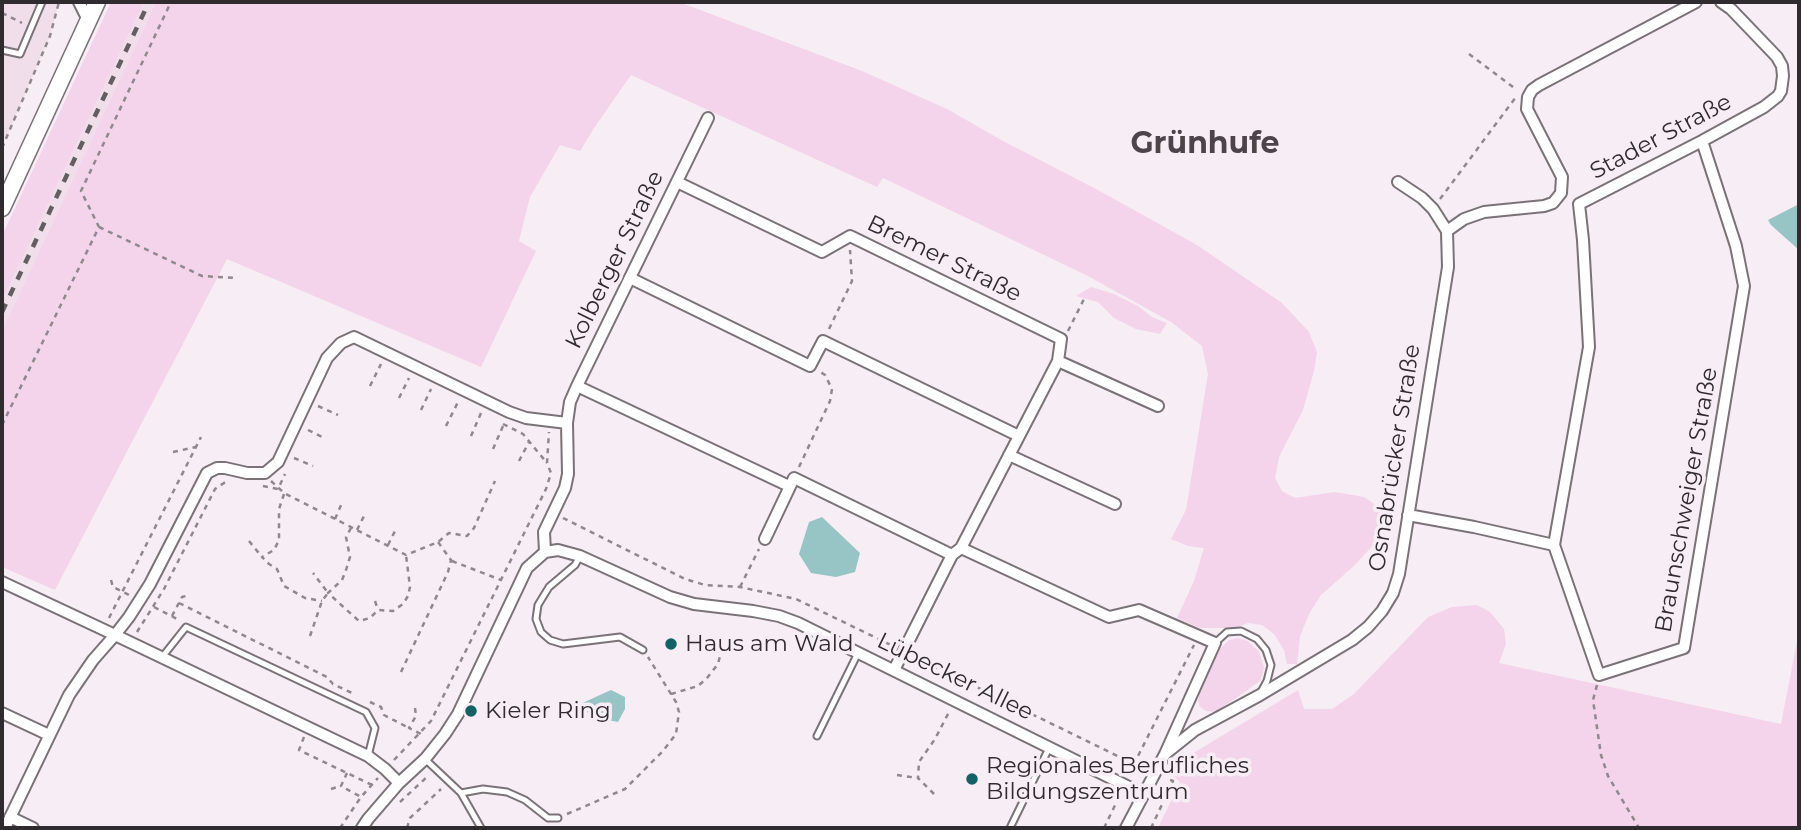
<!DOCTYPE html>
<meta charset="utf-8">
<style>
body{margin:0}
#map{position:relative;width:1801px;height:830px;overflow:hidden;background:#f7edf4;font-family:Montserrat,sans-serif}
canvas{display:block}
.frame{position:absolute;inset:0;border:4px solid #2f2b2e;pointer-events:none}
</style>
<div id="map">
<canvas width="1801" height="830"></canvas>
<div class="frame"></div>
</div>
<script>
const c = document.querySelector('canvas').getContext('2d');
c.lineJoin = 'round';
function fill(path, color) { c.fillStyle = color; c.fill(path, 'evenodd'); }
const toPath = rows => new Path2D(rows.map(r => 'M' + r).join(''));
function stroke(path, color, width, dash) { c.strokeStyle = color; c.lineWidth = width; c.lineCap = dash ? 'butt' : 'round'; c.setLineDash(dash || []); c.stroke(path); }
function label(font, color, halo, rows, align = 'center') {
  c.font = font + ' Montserrat,sans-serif'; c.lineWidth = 7; c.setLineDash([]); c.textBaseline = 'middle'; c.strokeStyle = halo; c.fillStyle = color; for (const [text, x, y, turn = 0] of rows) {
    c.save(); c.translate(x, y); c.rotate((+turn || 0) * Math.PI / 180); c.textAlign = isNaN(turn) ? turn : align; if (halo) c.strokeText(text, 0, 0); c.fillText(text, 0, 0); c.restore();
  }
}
const built = toPath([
 [2,2,59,2,50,36,2,148],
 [144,2,156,2,2,331,2,301]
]);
const green = toPath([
 [111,2,144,2,2,301,2,236],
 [156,2,679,2,862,71,947,109,1003,141,1096,189,1197,245,1282,303,1309,332,1317,352,1314,371,1303,410,1279,457,1275,478,1282,491,1295,498,1335,492,1364,497,1386,512,1393,523,1355,565,1321,595,1309,614,1300,636,1297,664,1287,664,1284,650,1274,634,1262,625,1248,623,1235,628,1200,628,1177,618,1194,581,1204,548,1188,546,1171,539,1186,510,1208,374,1202,346,1171,322,1086,275,883,178,877,187,631,75,594,128,580,151,560,145,530,197,519,241,536,251,481,367,227,259,55,590,2,567,2,331],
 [1091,287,1114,294,1138,306,1152,317,1167,323,1160,334,1136,329,1114,318,1098,302,1076,296],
 [1477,605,1490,612,1504,629,1506,644,1499,663,1781,724,1799,631,1799,828,1158,828,1180,782,1172,774,1180,761,1298,690,1304,709,1332,709,1354,694,1428,617,1452,607],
 [1238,638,1248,641,1259,652,1264,667,1262,676,1260,681,1216,712,1206,711,1200,707,1198,701,1199,695,1220,649,1229,640]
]);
const water = toPath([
 [1799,204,1799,250,1771,225,1768,220],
 [822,517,860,553,855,572,836,577,811,573,799,554,809,522],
 [611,690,625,697,625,709,618,722,593,717,578,705]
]);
const path = toPath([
 [2,13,22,23],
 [1469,54,1517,90],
 [2,148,50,36,59,2],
 [1440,199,1516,97],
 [99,227,202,276,236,278],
 [829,329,852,281,850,250],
 [1068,331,1085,297],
 [370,386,381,364],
 [399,398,409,378],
 [318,406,338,415],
 [421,410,431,389],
 [503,424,523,434,547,463],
 [2,425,99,227,81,191,171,2],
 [446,426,458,402],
 [308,430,324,438],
 [471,436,481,413],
 [493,449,503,426],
 [173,452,196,447],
 [294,458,313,466],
 [519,461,529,442],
 [799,467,830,401,832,389,825,375,819,371],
 [271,481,284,493,406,555,438,542,449,533,467,536,474,528,495,481],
 [263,486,278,489,285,474],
 [284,494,279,509,279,540,274,550,262,557,269,564,277,569,284,586,305,598,322,601],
 [563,518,685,579,705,585,740,587,796,599,893,646],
 [335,519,342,503],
 [351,528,346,537,350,557,346,570,342,580,328,593,359,621,370,618,378,610,393,611,403,604,408,596,410,587,406,555],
 [357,530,365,514],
 [249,541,262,557],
 [388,545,396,529],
 [452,561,501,580],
 [111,580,113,587,129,595],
 [740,587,759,549],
 [375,601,378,610],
 [179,603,327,677,333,684,354,694],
 [154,607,179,620],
 [172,616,182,597,190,595],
 [109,618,201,437],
 [137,632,164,589,215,489,224,483,229,482],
 [310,636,322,601,328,593,313,573],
 [915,657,1134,764,1129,775],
 [401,672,448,572,451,560,438,542],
 [1597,685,1593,700,1601,755,1608,776,1639,828],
 [671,694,698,686,707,678,718,664,720,656,713,644],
 [370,702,381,707,384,715,409,728],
 [415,708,416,716,409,728,421,734],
 [304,737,299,750,372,785],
 [394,760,431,721,546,489,551,473,547,463,549,432],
 [1144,768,1134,764,1194,645],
 [347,773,341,786,361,797],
 [897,775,918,778],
 [331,789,341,786],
 [934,794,918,778,919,762,935,739,949,712],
 [400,802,428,776],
 [567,814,625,789,663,751,676,734,679,712,676,702,648,657],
 [340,828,361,797,378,778],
 [407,828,410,818,441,789],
 [1104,828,1119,797],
 [1151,828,1173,781,1166,778]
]);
const service = toPath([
 [2,50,20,54,42,2],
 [580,556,575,565,549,587,538,605,536,619,541,632,550,640,563,644,620,637,643,650],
 [1215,643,1227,632,1241,631,1257,639,1266,650,1271,665,1267,681,1261,692],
 [163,656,186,627,366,712,375,728,368,756],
 [817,736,858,653],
 [425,759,461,793,483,789,507,792,525,800,548,818,558,818],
 [461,793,481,828],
 [1010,828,1050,746]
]);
const minor = toPath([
 [79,2,88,20],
 [677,182,822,252,850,236,1061,339,1058,361,961,548,952,555,894,670],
 [1561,193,1562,177,1527,109,1528,97,1532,90,1539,85,1696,2],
 [1579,204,1583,240,1589,347,1554,545,1599,675,1684,648,1744,286,1736,246,1702,141],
 [1579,204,1702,141,1764,107,1778,96,1781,91,1783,76,1782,66,1777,57,1731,9,1721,2],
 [1447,231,1464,219,1484,212,1544,206,1553,203,1561,193],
 [630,278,810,366,823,341,1019,436],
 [1058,361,1158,406],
 [577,386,789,486],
 [567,423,570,402,577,386,708,118],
 [1009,455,1115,504],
 [1408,515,1474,527,1554,545],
 [765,539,794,478,952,555],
 [961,548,1109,617,1139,610,1215,643,1165,754,1126,828],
 [2,582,115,635,93,660,69,695,5,828],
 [2,713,49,735],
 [1165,754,1195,730,1260,695,1352,640,1368,627,1382,611,1393,593,1399,574,1448,267,1447,231,1433,209,1422,198,1398,182],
 [399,783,385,769,368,756,115,635,129,617,150,584,207,473,217,468,225,468,247,473,265,473,278,462,327,358,341,343,354,337,509,412,526,418,567,423,568,474,565,488,544,532,545,552],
 [10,817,33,828],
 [362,828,368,819,399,783,425,759,445,734,458,714,527,568,545,552,558,550,580,556,670,597,694,604,753,611,779,616,798,623,1143,794]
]);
const secondary = toPath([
 [2,208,97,2]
]);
const rail = toPath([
 [2,312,149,2]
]);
const markers = [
 [671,644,7,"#126265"],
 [471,711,7,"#126265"],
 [972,779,7,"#126265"]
];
const streetNames = [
 ["Stader Straße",1661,137,-28],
 ["Bremer Straße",944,259,26],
 ["Kolberger Straße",615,260,-64],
 ["Osnabrücker Straße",1395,458,-81],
 ["Braunschweiger Straße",1687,500,-80],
 ["Lübecker Allee",955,677,26]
];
const poiNames = [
 ["Haus am Wald",685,644],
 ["Kieler Ring",485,711],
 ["Regionales Berufliches",986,766],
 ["Bildungszentrum",986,792]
];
const districtNames = [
 ["Grünhufe",1205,144]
];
fill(built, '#f0deea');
fill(green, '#f3d4ea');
fill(water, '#97c5c6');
stroke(service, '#7b7278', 9);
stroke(minor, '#7b7278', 14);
stroke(secondary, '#7b7278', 19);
stroke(path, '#8f888d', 2.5, [5, 5]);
stroke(service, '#fff', 5);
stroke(minor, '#fff', 10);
stroke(secondary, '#fff', 16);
stroke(rail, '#635e62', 4.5, [9, 9]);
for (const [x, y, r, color] of markers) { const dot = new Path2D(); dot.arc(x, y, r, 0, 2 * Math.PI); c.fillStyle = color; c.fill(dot); stroke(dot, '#f7edf4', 2.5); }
label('23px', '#2f2b2e', '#f7edf4', streetNames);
label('23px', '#2f2b2e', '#f7edf4', poiNames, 'left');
label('bold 30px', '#4c4449', '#f7edf4', districtNames);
</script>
